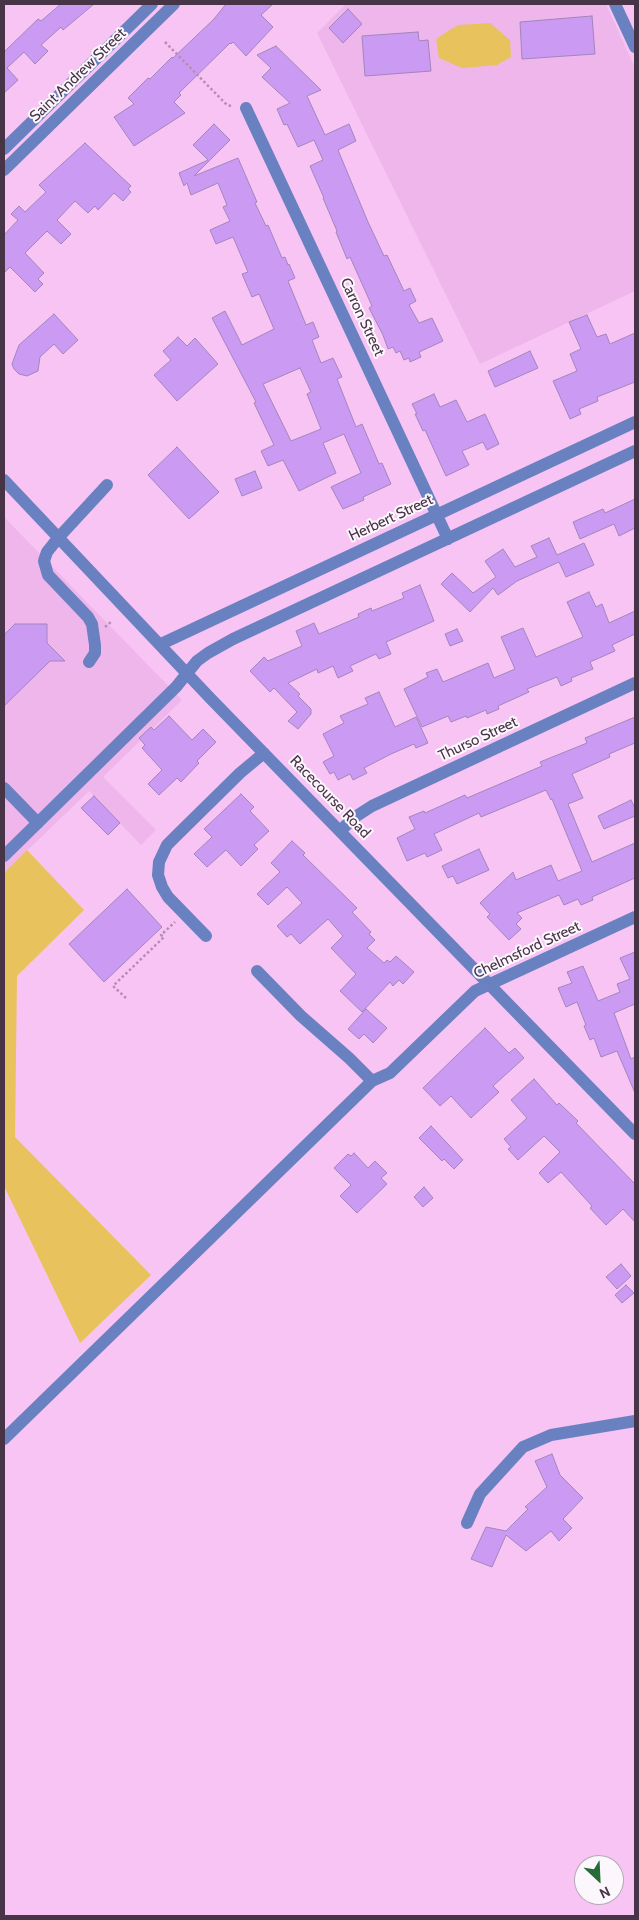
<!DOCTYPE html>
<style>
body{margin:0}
#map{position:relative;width:639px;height:1920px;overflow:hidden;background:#f8c4f4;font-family:Cabin,sans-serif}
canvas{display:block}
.frame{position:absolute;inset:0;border:5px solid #483447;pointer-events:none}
.north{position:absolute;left:574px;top:1855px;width:50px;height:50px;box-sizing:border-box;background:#fcf7fc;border:1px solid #b4a9b4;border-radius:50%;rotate:155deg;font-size:14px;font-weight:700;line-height:20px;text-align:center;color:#483447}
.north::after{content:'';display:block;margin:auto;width:18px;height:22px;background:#276b37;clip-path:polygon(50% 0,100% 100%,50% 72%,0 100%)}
</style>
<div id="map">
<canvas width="639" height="1920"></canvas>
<div class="frame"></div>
<div class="north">N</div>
</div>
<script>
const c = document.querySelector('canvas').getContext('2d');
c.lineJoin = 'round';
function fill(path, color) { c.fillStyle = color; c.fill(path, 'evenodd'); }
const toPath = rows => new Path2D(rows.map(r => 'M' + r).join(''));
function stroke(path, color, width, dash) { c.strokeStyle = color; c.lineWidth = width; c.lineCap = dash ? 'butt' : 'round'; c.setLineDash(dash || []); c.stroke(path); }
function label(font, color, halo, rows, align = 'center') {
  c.font = font + ' Cabin,sans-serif'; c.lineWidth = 4; c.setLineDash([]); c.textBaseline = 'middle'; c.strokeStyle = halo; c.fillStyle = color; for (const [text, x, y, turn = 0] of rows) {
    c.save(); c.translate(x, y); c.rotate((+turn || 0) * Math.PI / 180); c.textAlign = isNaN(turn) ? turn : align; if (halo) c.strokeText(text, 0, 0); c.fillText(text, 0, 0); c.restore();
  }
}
const built = toPath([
 [346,4,606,4,635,68,635,291,480,364,317,33],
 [4,517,182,700,103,777,156,830,141,845,89,791,4,873]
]);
const green = toPath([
 [490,23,510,40,511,57,497,65,462,68,439,58,436,39,451,29,459,25],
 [27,850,84,910,17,976,15,1137,151,1275,80,1343,4,1186,4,873]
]);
const building = toPath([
 [61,4,94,4,63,30,61,27,41,45,48,51,35,64,24,52,7,68,18,80,4,93,4,52,38,19,41,21,61,4],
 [226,4,273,4,261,15,273,27,246,56,233,42,231,44,230,43,179,93,181,95,174,102,185,113,134,146,114,117,134,104,128,98,148,78,150,79,172,57,173,58,214,19,226,4],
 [348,9,362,24,343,43,329,28,348,9],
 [592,16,595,54,522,59,520,22,592,16],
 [418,32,419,41,428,40,431,71,365,76,362,36,418,32],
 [276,46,321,90,307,96,325,135,349,124,356,141,338,150,368,222,384,256,387,255,404,291,410,288,416,301,409,305,419,323,432,318,443,341,419,352,421,357,410,362,409,358,404,360,400,351,396,353,393,347,388,349,383,335,369,308,372,306,350,257,347,259,336,232,337,231,323,198,324,198,310,166,323,160,314,140,298,147,287,124,284,125,277,109,290,103,262,77,271,68,257,55,276,46],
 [214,124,230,140,194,176,238,158,257,202,255,203,266,226,268,225,282,258,285,257,288,265,289,264,295,278,288,281,306,325,313,322,319,337,312,340,321,363,333,358,342,377,337,379,356,427,362,424,379,464,382,463,391,484,363,497,364,500,343,509,331,487,361,473,344,434,323,443,336,473,299,491,283,460,268,466,261,451,274,445,254,403,256,402,212,318,225,311,242,345,274,329,259,294,252,297,242,274,248,272,233,237,216,244,210,230,230,221,223,207,227,205,218,183,191,195,187,183,184,186,179,173,208,160,193,145,214,124],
 [300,368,311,392,307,394,321,429,291,441,263,384,300,368],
 [85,143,131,186,128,189,131,192,123,201,114,193,98,210,95,206,88,213,75,201,57,220,71,234,61,244,47,231,25,253,44,273,38,279,43,284,35,292,10,267,4,273,4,235,18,220,11,214,19,206,25,212,46,192,39,185,85,143],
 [54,314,78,340,63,354,54,344,40,357,38,371,27,376,19,374,14,369,12,364,19,345,54,314],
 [587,315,597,337,606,334,610,344,635,333,635,382,597,397,598,401,579,409,581,414,570,419,553,381,577,371,570,354,581,349,569,322,587,315],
 [178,337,187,346,195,338,218,364,177,401,154,375,171,360,163,351,178,337],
 [530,351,538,368,495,387,488,371,530,351],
 [434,394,440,407,456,400,467,422,485,414,499,444,487,450,483,442,462,451,469,465,446,476,425,430,423,431,415,414,417,414,412,404,434,394],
 [177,447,219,492,189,519,148,475,177,447],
 [255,471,262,488,242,496,235,479,255,471],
 [635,499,635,528,619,536,614,524,580,539,573,522,603,509,605,513,635,499],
 [549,538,557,555,584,543,594,565,566,577,559,562,517,581,498,595,493,588,470,612,441,584,452,573,473,593,496,577,485,561,503,549,515,567,537,557,531,546,549,538],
 [420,585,434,621,386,642,391,654,379,659,376,654,350,666,353,671,338,678,333,666,318,673,317,669,288,683,300,694,298,696,311,709,311,714,298,729,288,721,297,712,274,688,270,692,250,671,264,657,268,661,302,646,296,631,314,623,319,634,359,617,358,614,371,608,372,611,404,598,402,593,420,585],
 [589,592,596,607,602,604,609,623,635,611,635,634,612,645,615,651,590,662,593,669,571,678,572,681,561,686,557,677,527,689,529,692,498,706,499,709,487,714,486,710,467,718,466,716,451,722,448,716,422,727,404,689,428,677,426,673,437,669,443,682,488,663,494,678,515,669,501,637,523,628,536,657,583,637,567,602,589,592],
 [15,624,47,624,47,643,65,661,50,661,4,706,4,635,15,624],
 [457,629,463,641,450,646,445,634,457,629],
 [379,692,395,727,416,717,428,743,416,748,414,744,391,754,364,768,367,773,353,780,350,774,338,780,334,772,330,774,323,762,334,756,323,734,344,723,340,716,368,704,365,698,379,692],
 [169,716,192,740,203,729,216,742,197,761,199,763,181,782,177,778,159,795,148,784,162,770,142,748,145,745,139,738,151,727,154,730,169,716],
 [635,717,635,743,609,754,610,757,572,774,583,798,568,804,592,862,635,843,635,878,592,897,593,900,581,905,578,899,564,905,559,895,517,913,522,918,516,924,521,929,509,940,487,917,490,914,480,903,513,872,516,880,551,865,558,881,582,871,552,799,551,800,546,790,481,817,479,813,434,834,442,850,427,857,425,853,407,861,397,838,415,829,409,817,424,811,425,813,465,795,467,798,542,766,540,762,587,743,585,738,635,717],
 [241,794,254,807,250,811,269,831,254,845,258,849,241,866,226,850,207,867,194,854,212,837,204,829,241,794],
 [94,796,120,823,108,835,81,808,94,796],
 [631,800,635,808,635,816,604,829,598,816,631,800],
 [292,841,305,853,303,855,357,908,352,912,371,932,369,934,375,940,367,948,384,963,387,960,390,962,396,956,414,972,403,984,399,980,393,986,390,982,362,1012,340,991,356,974,331,948,343,936,328,919,300,944,291,934,287,937,277,926,302,903,287,887,268,905,257,894,280,872,271,863,292,841],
 [479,849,489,870,457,884,453,876,448,878,442,866,479,849],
 [127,889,162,927,104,982,69,944,127,889],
 [635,952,635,1004,614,1013,631,1059,635,1057,635,1093,617,1051,601,1057,594,1038,590,1040,584,1026,586,1025,577,1002,566,1007,558,988,572,983,567,972,583,966,598,1001,620,992,617,984,630,979,620,958,635,952],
 [366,1009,387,1028,373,1043,364,1034,359,1039,348,1029,366,1009],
 [485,1028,509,1053,515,1048,524,1058,493,1086,499,1092,471,1118,451,1096,440,1106,423,1088,485,1028],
 [534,1079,557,1105,559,1103,578,1121,576,1123,635,1184,635,1222,623,1209,606,1225,590,1208,592,1206,561,1172,548,1183,539,1173,560,1152,544,1136,518,1160,508,1149,511,1147,504,1139,527,1118,511,1100,534,1079],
 [431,1126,463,1160,454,1169,444,1159,442,1161,419,1138,431,1126],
 [354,1153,368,1168,375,1161,387,1173,381,1178,387,1184,357,1213,340,1196,351,1185,334,1168,348,1154,351,1156,354,1153],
 [424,1187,433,1198,423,1207,414,1197,424,1187],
 [621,1264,631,1276,617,1289,606,1277,621,1264],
 [626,1285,634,1293,622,1303,615,1295,626,1285],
 [552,1454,560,1475,583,1498,563,1519,572,1528,559,1541,551,1531,526,1551,506,1535,492,1567,471,1559,486,1527,506,1531,528,1509,525,1507,547,1487,535,1461,552,1454]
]);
const path = toPath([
 [165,42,227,105,231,106],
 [105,627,112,621],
 [126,998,113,986,164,937,161,935,175,922]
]);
const minor = toPath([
 [615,4,635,47],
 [246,108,448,539],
 [4,149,152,4],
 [4,170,174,4],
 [4,480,211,699,635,1134],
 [161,644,635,422],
 [89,662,95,653,95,645,92,624,88,617,48,575,44,561,47,552,59,537,107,485],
 [4,788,38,823],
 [340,831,355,817,372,806,635,683],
 [4,856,176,687,197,661,208,653,233,639,635,451],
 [206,936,168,897,162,887,158,875,159,862,167,845,176,836,240,773,264,753],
 [257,971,301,1016,349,1058,372,1081],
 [4,1439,372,1081,390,1073,475,991,635,917],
 [467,1523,480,1494,523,1447,551,1435,635,1421]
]);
const streetNames = [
 ["Saint Andrew Street",78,75,-44],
 ["Carron Street",362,317,65],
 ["Herbert Street",391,518,-25],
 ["Thurso Street",478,739,-25],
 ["Racecourse Road",330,797,46],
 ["Chelmsford Street",527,950,-25]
];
fill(built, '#eeb6eb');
fill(green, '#e8c25d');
fill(building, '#cb9bf3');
stroke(building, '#a285bc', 1);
stroke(path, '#b58db2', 2.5, [2.5, 2.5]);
stroke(minor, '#6a81c1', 12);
label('15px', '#483447', '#fcf7fc', streetNames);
</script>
